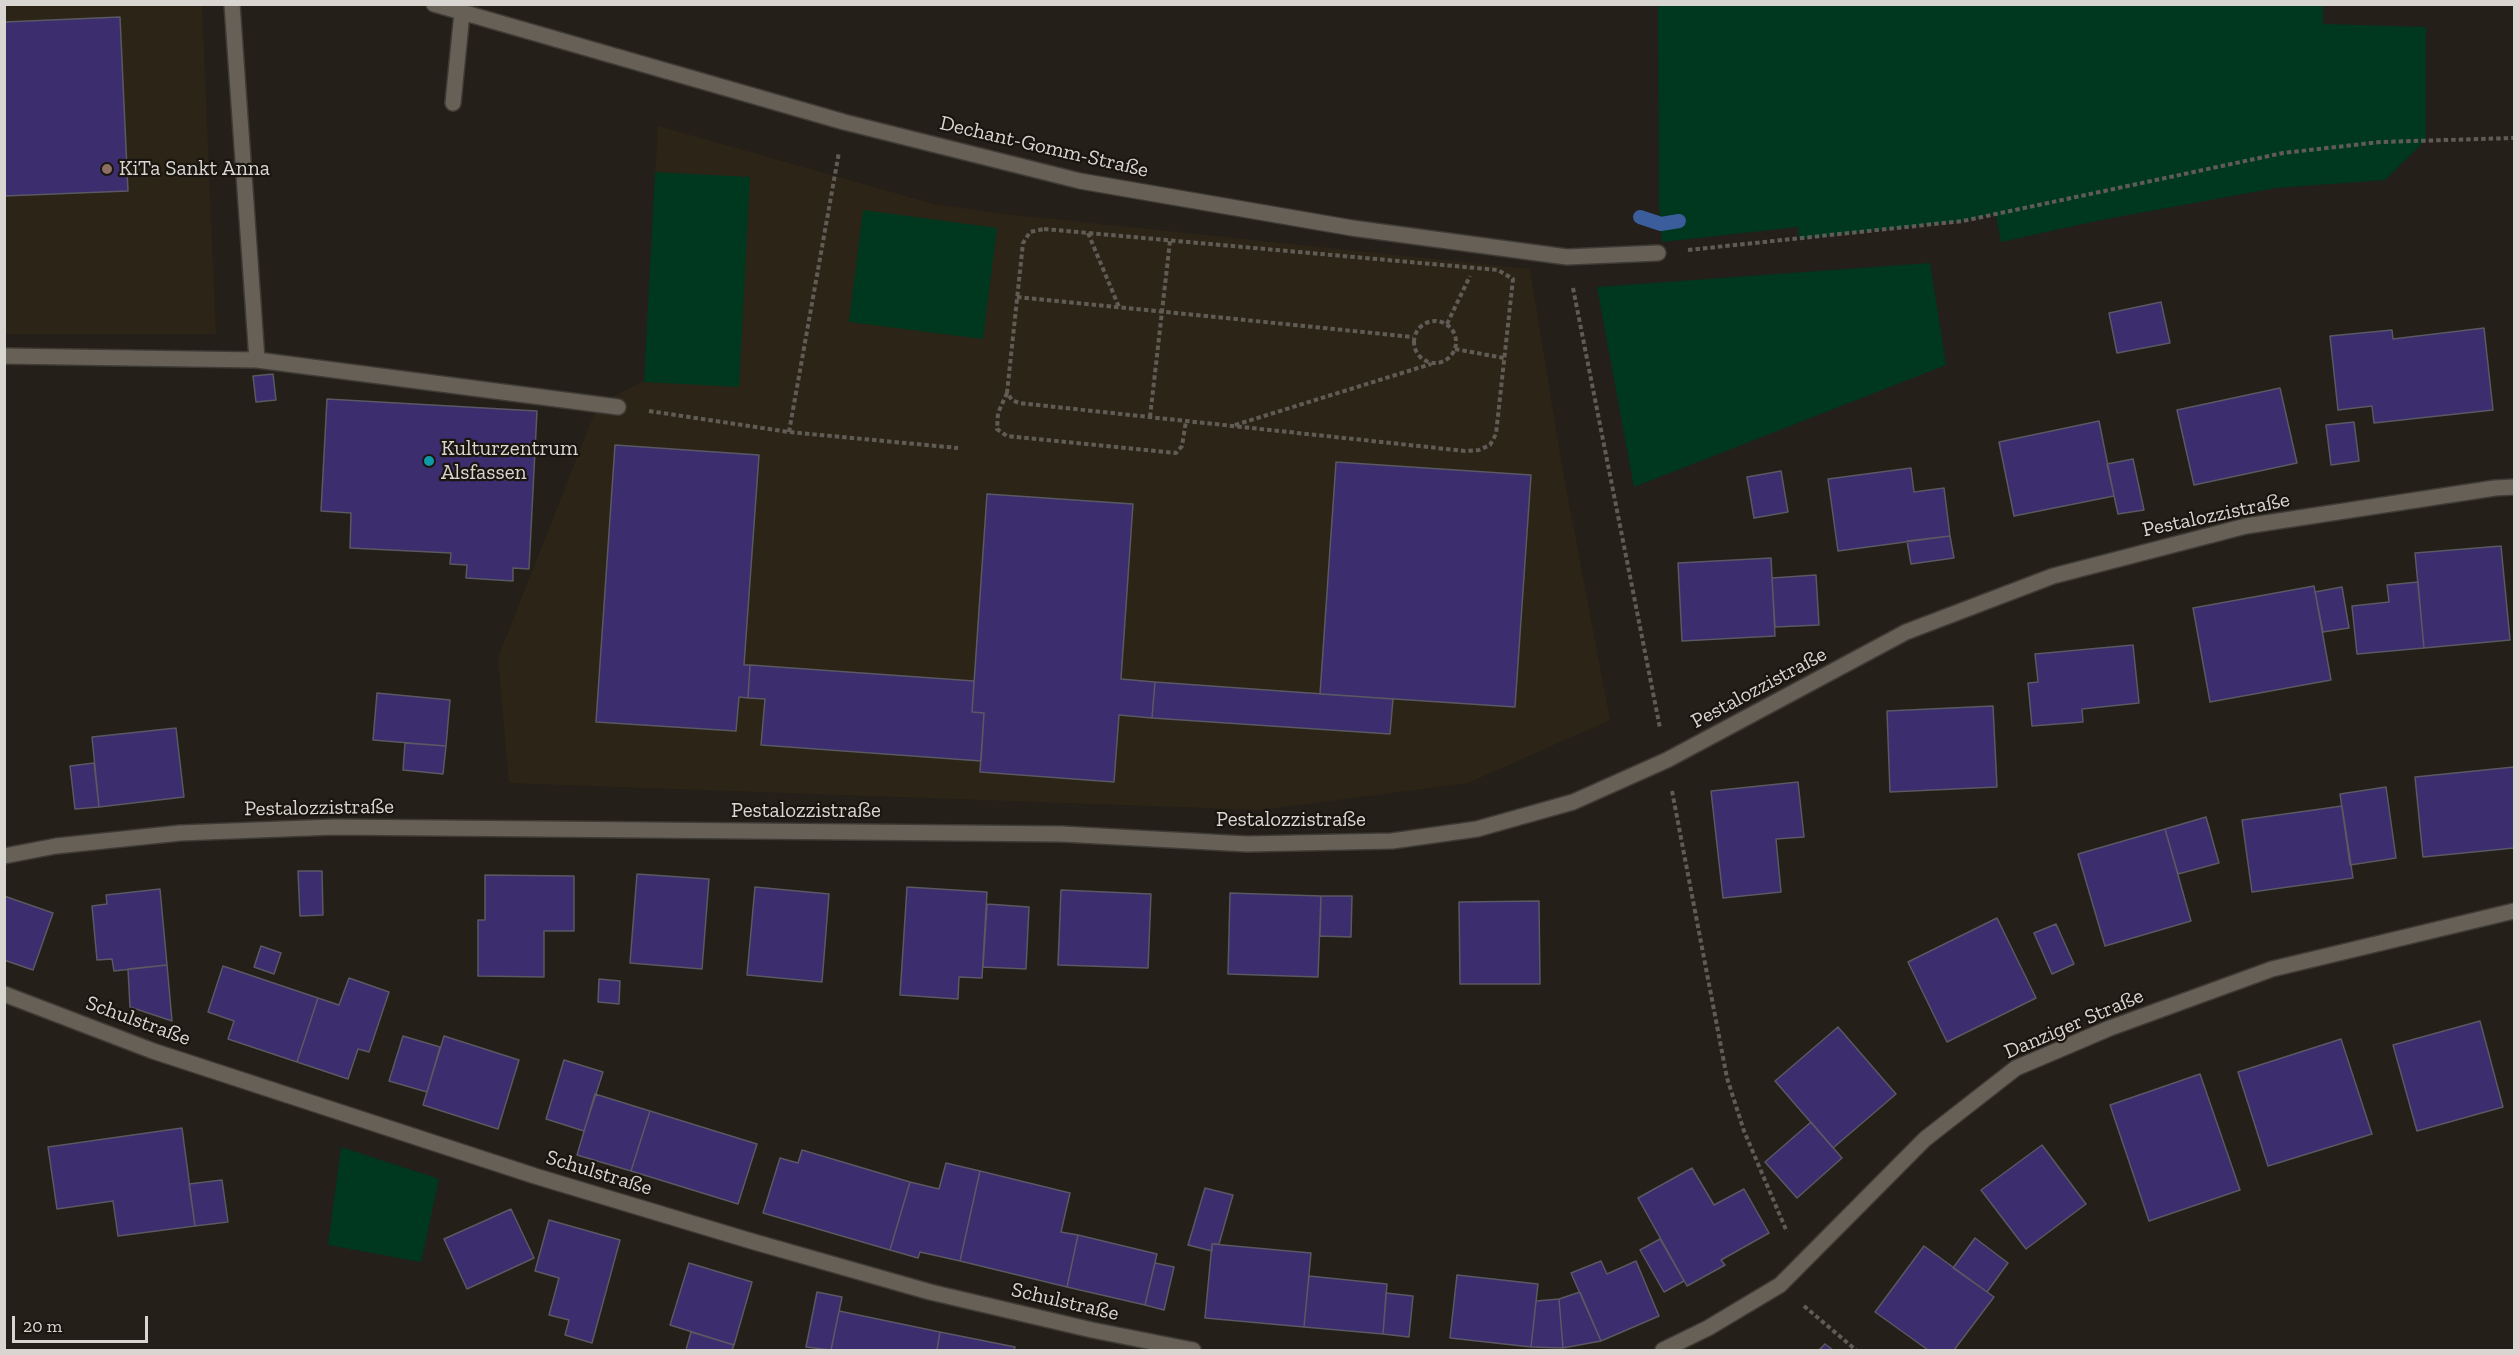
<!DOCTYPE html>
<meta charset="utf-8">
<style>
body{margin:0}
#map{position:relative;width:2519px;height:1355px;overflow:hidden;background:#241f18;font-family:"Zilla Slab",serif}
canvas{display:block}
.frame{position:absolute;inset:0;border:6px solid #d9d6d1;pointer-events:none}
.scale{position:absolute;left:12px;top:1316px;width:136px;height:27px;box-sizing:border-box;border:3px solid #d9d6d1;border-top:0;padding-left:8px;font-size:18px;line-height:21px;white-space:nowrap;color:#d9d6d1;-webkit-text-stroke:4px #1a160f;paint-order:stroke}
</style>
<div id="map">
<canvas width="2519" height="1355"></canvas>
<div class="frame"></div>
<div class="scale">20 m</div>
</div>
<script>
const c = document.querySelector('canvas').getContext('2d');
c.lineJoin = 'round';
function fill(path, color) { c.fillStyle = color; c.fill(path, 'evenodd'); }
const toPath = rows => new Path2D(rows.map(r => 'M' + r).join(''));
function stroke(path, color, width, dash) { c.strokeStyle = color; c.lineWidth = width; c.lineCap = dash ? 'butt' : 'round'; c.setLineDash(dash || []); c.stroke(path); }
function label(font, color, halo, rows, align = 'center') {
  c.font = font + ' "Zilla Slab",serif'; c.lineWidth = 4.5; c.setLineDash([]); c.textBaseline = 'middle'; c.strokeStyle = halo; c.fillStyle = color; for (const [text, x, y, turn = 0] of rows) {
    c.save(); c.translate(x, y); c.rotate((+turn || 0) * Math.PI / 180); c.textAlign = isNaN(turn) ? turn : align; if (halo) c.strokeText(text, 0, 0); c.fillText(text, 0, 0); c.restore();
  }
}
const built = toPath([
 [4,5,202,5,216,334,5,334],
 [658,126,934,204,1005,214,1530,269,1562,466,1610,720,1468,783,1261,810,509,783,498,658,598,404,644,381]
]);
const green = toPath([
 [1658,5,2323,5,2323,24,2426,27,2426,140,2385,180,2276,188,2101,220,2001,242,1996,214,1963,221,1799,239,1798,227,1662,242,1659,206],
 [655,172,750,177,739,387,644,382],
 [863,210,997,228,983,339,849,322],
 [1930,263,1946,365,1634,487,1597,287],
 [341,1147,439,1179,421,1262,328,1245]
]);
const stream = toPath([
 [1640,217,1661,224,1679,221]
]);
const building = toPath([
 [120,17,128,191,4,196,4,22,120,17],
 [2161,302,2170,343,2117,353,2109,313,2161,302],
 [2484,328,2493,410,2374,423,2372,406,2338,410,2330,336,2392,330,2393,339,2484,328],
 [273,374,276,400,256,402,253,376,273,374],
 [2280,388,2297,463,2194,485,2177,410,2280,388],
 [327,399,537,411,529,569,513,568,513,581,466,578,467,565,450,564,451,553,350,548,351,513,321,511,327,399],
 [2099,421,2114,496,2014,516,1999,442,2099,421],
 [2354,422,2359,461,2331,465,2326,425,2354,422],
 [615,445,759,455,744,665,750,665,748,698,739,697,736,731,596,722,615,445],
 [2133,459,2144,510,2118,514,2107,464,2133,459],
 [1336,462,1531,475,1515,707,1320,694,1336,462],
 [1911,468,1914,492,1944,488,1950,536,1838,551,1828,479,1911,468],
 [1781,471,1788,512,1754,518,1747,477,1781,471],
 [987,494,1133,504,1121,679,1155,682,1152,718,1119,715,1114,782,980,772,984,713,972,712,987,494],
 [1950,536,1954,558,1911,564,1907,541,1950,536],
 [2501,546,2510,640,2424,648,2415,553,2501,546],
 [1771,558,1775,636,1682,641,1678,563,1771,558],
 [1816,575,1819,625,1775,627,1772,578,1816,575],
 [2418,582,2424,648,2357,654,2352,606,2389,602,2387,585,2418,582],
 [2314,586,2331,680,2210,702,2193,608,2314,586],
 [2342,587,2349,628,2323,632,2315,592,2342,587],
 [2133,645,2139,703,2082,709,2083,722,2032,726,2028,683,2038,682,2035,654,2133,645],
 [750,665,974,681,972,712,984,713,981,761,761,745,765,699,748,698,750,665],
 [1155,682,1393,699,1390,734,1152,718,1155,682],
 [377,693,450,700,446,746,373,740,377,693],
 [1993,706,1997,787,1890,792,1887,711,1993,706],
 [176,728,184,797,99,807,92,737,176,728],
 [405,743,446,746,443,774,403,770,405,743],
 [94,763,99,807,75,809,70,766,94,763],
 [2514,767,2514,848,2423,857,2415,777,2514,767],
 [1798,782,1804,837,1776,839,1781,892,1723,898,1711,791,1798,782],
 [2386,787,2396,858,2350,865,2340,794,2386,787],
 [2342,806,2353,878,2252,892,2242,820,2342,806],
 [2206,817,2219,863,2178,874,2165,829,2206,817],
 [2165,829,2191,921,2105,946,2078,854,2165,829],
 [298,871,322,871,323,915,300,916,298,871],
 [637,874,709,879,702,969,630,963,637,874],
 [485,875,574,876,574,931,544,931,544,977,478,976,478,920,485,920,485,875],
 [755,887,829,894,822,982,747,975,755,887],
 [907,887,987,892,982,978,959,977,958,999,900,995,907,887],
 [160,889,167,965,114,971,112,959,97,960,92,906,107,904,106,895,160,889],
 [1061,890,1151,894,1148,968,1058,965,1061,890],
 [1230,893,1321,896,1318,977,1228,974,1230,893],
 [4,896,53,913,33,970,4,960,4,896],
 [1321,896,1352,896,1351,937,1320,936,1321,896],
 [1539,901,1540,984,1460,984,1459,902,1539,901],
 [987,904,1029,907,1026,969,983,967,987,904],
 [1997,918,2036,998,1947,1042,1908,962,1997,918],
 [2056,924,2074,964,2052,974,2034,933,2056,924],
 [261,946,281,953,274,974,254,967,261,946],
 [167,965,172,1021,130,1007,128,969,167,965],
 [223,966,318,998,297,1062,228,1039,234,1021,208,1012,223,966],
 [349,978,389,992,369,1052,358,1049,348,1079,297,1062,318,998,339,1005,349,978],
 [599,979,620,981,619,1004,598,1002,599,979],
 [2480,1021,2503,1107,2417,1131,2393,1045,2480,1021],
 [1838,1027,1896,1094,1833,1148,1775,1081,1838,1027],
 [403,1036,440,1047,427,1092,389,1081,403,1036],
 [444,1036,519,1060,498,1129,423,1105,444,1036],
 [2341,1039,2372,1134,2268,1166,2238,1072,2341,1039],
 [564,1060,603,1072,584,1131,546,1119,564,1060],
 [2200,1074,2240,1190,2149,1221,2110,1105,2200,1074],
 [595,1094,650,1111,631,1171,577,1155,595,1094],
 [650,1111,757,1144,738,1204,631,1171,650,1111],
 [1811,1122,1842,1158,1797,1198,1765,1162,1811,1122],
 [182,1128,195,1226,118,1236,113,1201,57,1209,48,1147,182,1128],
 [2042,1145,2086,1204,2026,1249,1981,1190,2042,1145],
 [802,1150,910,1182,890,1250,763,1213,780,1158,798,1163,802,1150],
 [946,1163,980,1171,960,1261,920,1252,918,1258,890,1250,910,1182,939,1189,946,1163],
 [1692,1168,1714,1205,1744,1189,1769,1233,1721,1260,1725,1265,1687,1286,1638,1198,1692,1168],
 [980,1171,1070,1193,1061,1232,1078,1235,1067,1287,960,1261,980,1171],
 [222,1180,228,1222,195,1226,189,1184,222,1180],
 [1205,1188,1233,1195,1219,1244,1212,1244,1212,1251,1188,1245,1205,1188],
 [511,1209,534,1258,467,1289,444,1239,511,1209],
 [549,1220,620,1240,592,1343,565,1335,569,1320,549,1315,559,1278,535,1271,549,1220],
 [1078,1235,1157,1254,1145,1305,1067,1287,1078,1235],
 [1975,1238,2008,1263,1987,1292,1953,1268,1975,1238],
 [1660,1239,1684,1281,1664,1292,1640,1250,1660,1239],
 [1212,1244,1311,1253,1304,1327,1205,1318,1212,1244],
 [1924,1246,1994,1297,1954,1350,1928,1350,1875,1312,1924,1246],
 [1601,1261,1607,1274,1636,1261,1659,1316,1601,1341,1571,1273,1601,1261],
 [689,1263,752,1282,734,1345,670,1325,689,1263],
 [1155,1263,1174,1267,1164,1310,1145,1305,1155,1263],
 [1457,1275,1538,1284,1531,1347,1450,1338,1457,1275],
 [1309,1276,1387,1284,1383,1334,1304,1327,1309,1276],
 [817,1292,842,1297,831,1350,806,1347,817,1292],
 [1580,1292,1601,1341,1563,1348,1559,1299,1580,1292],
 [1386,1293,1413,1296,1409,1337,1383,1334,1386,1293],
 [1559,1299,1563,1348,1531,1347,1536,1301,1559,1299],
 [839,1311,940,1332,937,1350,831,1350,839,1311],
 [691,1332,734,1345,732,1350,686,1350,691,1332],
 [940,1332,1015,1347,1014,1350,937,1350,940,1332],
 [1825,1344,1833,1350,1819,1350,1825,1344]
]);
const path = toPath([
 [1044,229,1498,270,1513,279,1496,434,1490,445,1479,450,1465,451,1019,403,1012,400,1007,393,1023,243,1030,232,1044,229],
 [1088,233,1119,307],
 [1688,250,1963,221,2283,153,2380,142,2514,138],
 [1573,288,1660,728],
 [1017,297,1413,337],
 '1414 342a21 21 0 1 1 42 0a21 21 0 1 1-42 0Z',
 [1447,324,1470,276],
 [1455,349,1504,358],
 [1007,393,998,413,997,429,1007,436,1176,453,1182,446,1186,421],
 [649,411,789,432,958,448],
 [1150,417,1170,241],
 [1235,425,1431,364],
 [789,432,839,152],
 [1672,791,1727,1078,1744,1131,1787,1232],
 [1804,1306,1856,1350]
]);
const minor = toPath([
 [232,4,257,360],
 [434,4,844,122,1080,181,1352,228,1567,257,1658,253],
 [453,103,462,13],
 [4,356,257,360,618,407],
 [4,856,56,846,180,833,334,827,1062,834,1247,844,1392,841,1477,829,1573,802,1667,760,1906,632,2053,576,2246,526,2495,488,2514,487],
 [4,994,153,1051,535,1176,751,1241,930,1292,1092,1330,1193,1350],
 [1663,1350,1708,1328,1780,1285,1925,1139,2016,1068,2110,1028,2272,969,2514,911]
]);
const markers = [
 [107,169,6,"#8d6e63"],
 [429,461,6,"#0f9aa8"]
];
const streetNames = [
 ["Dechant-Gomm-Straße",1044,147,13],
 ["Pestalozzistraße",2216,515,-12],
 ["Pestalozzistraße",1759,688,-28],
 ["Pestalozzistraße",319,808,-1],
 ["Pestalozzistraße",806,811],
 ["Pestalozzistraße",1291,820],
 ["Schulstraße",138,1021,20],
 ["Danziger Straße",2074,1024,-23],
 ["Schulstraße",599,1173,17],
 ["Schulstraße",1065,1302,13]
];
const poiNames = [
 ["KiTa Sankt Anna",119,169],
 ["Kulturzentrum",441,449],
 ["Alsfassen",441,473]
];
fill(built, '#2c2417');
fill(green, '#00381f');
stroke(stream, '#3b5d9c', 14);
fill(building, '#3b2d6e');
stroke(building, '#5a5963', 1.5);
stroke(minor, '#3e3a35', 18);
stroke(path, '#605c55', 4, [4.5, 3]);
stroke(minor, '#666057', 15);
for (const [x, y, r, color] of markers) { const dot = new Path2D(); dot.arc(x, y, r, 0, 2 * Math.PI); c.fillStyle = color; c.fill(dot); stroke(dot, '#1a160f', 2); }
label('21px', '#d9d6d1', '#1a160f', streetNames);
label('21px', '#d9d6d1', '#1a160f', poiNames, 'left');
</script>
